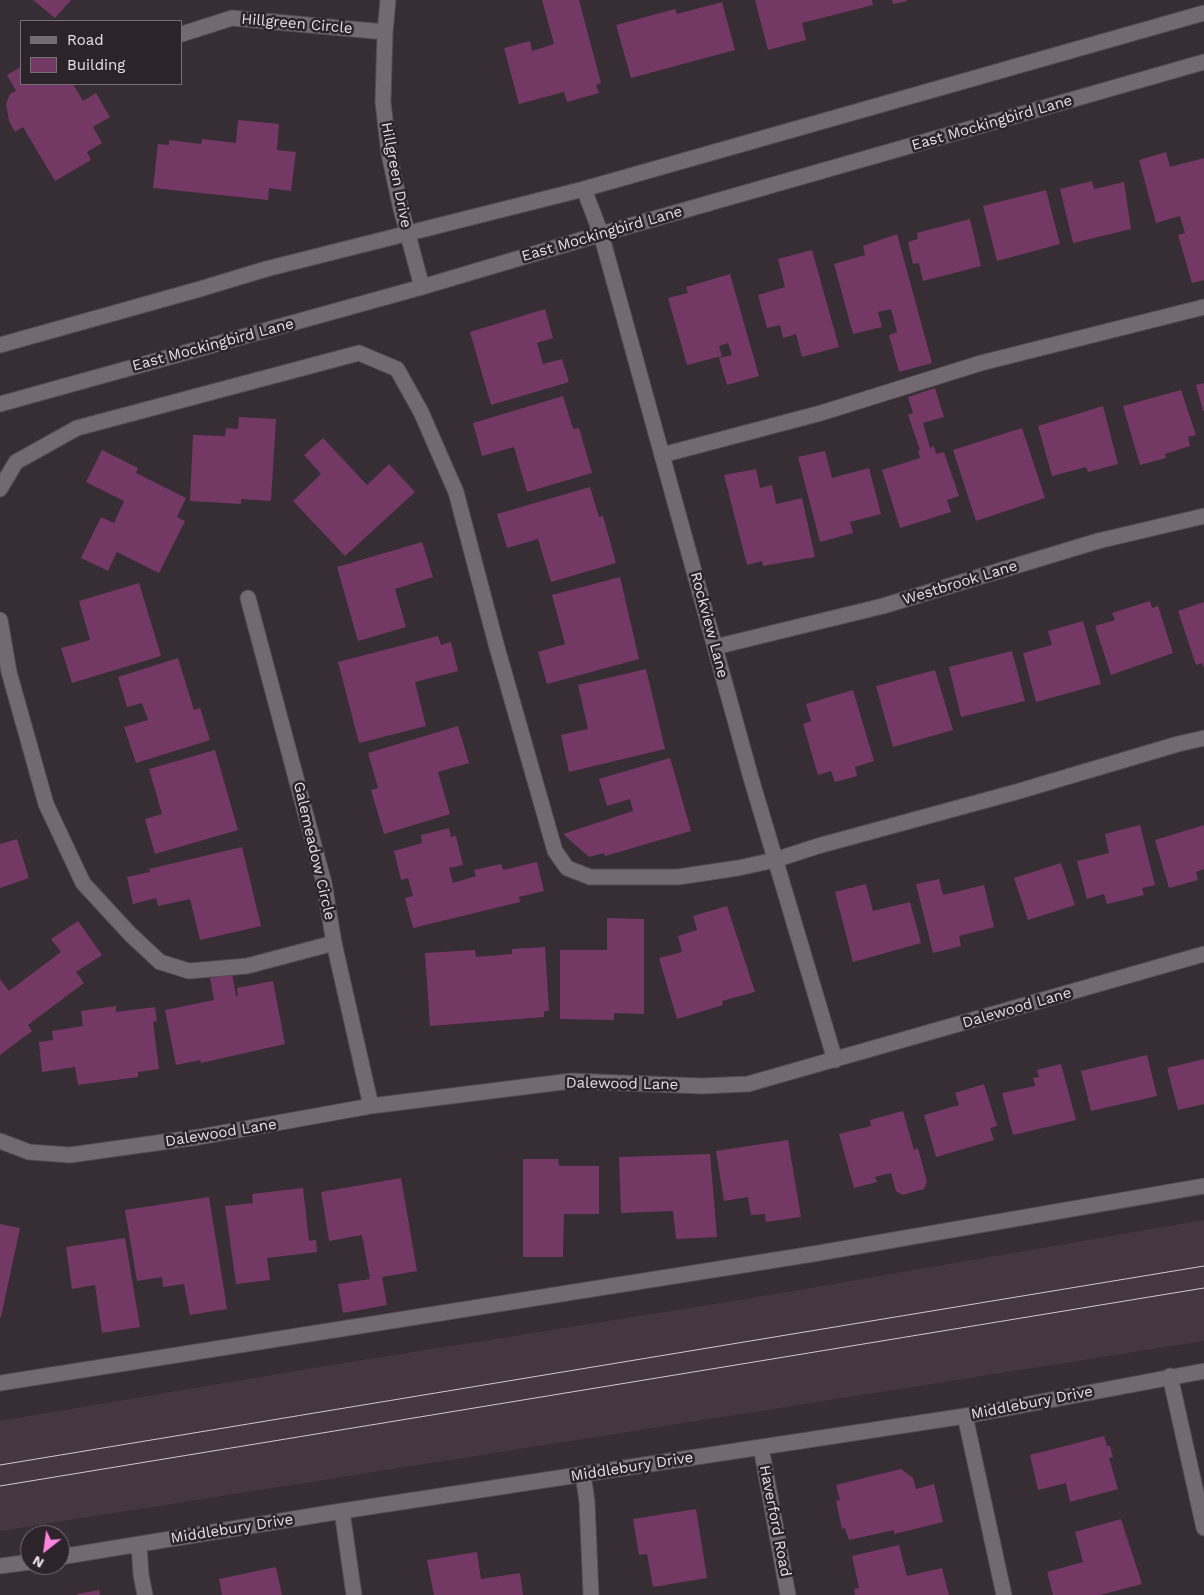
<!DOCTYPE html>
<style>
body{margin:0}
#map{position:relative;width:1204px;height:1595px;overflow:hidden;background:#372d34;font-family:"Work Sans",sans-serif}
canvas{display:block}
.legend{position:absolute;left:20px;top:20px;width:162px;height:65px;box-sizing:border-box;background:#2c242a;border:1px solid #766f74;margin:0;padding:6px 9px;list-style:none;font-size:15px;color:#e6e0e4}
.legend li{display:flex;align-items:center;gap:10px;height:25px}
.legend b{width:25px;border:1px solid #766f74}
.north{position:absolute;left:20px;top:1525px;width:50px;height:50px;box-sizing:border-box;background:#2c242a;border:1px solid #766f74;border-radius:50%;rotate:210deg;font-size:14px;font-weight:700;line-height:20px;text-align:center;color:#e6e0e4}
.north::after{content:'';display:block;margin:auto;width:18px;height:22px;background:#ff85df;clip-path:polygon(50% 0,100% 100%,50% 72%,0 100%)}
</style>
<div id="map">
<canvas width="1204" height="1595"></canvas>
<ul class="legend">
<li><b style="height:6px;background:#736970"></b>Road</li>
<li><b style="height:14px;background:#733964"></b>Building</li>
</ul>
<div class="north">N</div>
</div>
<script>
const c = document.querySelector('canvas').getContext('2d');
c.lineJoin = 'round';
function fill(path, color) { c.fillStyle = color; c.fill(path, 'evenodd'); }
const toPath = rows => new Path2D(rows.map(r => 'M' + r).join(''));
function stroke(path, color, width, dash) { c.strokeStyle = color; c.lineWidth = width; c.lineCap = dash ? 'butt' : 'round'; c.setLineDash(dash || []); c.stroke(path); }
function label(font, color, halo, rows, align = 'center') {
  c.font = font + ' "Work Sans",sans-serif'; c.lineWidth = 5; c.setLineDash([]); c.textBaseline = 'middle'; c.strokeStyle = halo; c.fillStyle = color; for (const [text, x, y, turn = 0] of rows) {
    c.save(); c.translate(x, y); c.rotate((+turn || 0) * Math.PI / 180); c.textAlign = isNaN(turn) ? turn : align; if (halo) c.strokeText(text, 0, 0); c.fillText(text, 0, 0); c.restore();
  }
}
const built = toPath([
 [1204,1220,1204,1341,0,1531,0,1421,319,1367,746,1299]
]);
const building = toPath([
 [33,0,71,0,55,18],
 [542,0,579,0,601,83,596,85,599,93,567,102,564,92,519,104,504,48,530,41,532,51,554,44],
 [755,0,872,0,873,5,802,23,806,40,768,50],
 [892,0,907,0,907,1,893,4],
 [722,2,735,50,631,78,616,25,675,9,677,14],
 [21,67,21,84,73,84,83,101,96,93,110,117,93,127,102,143,87,152,91,160,55,181,23,127,15,132,9,121,6,104,10,94,16,91,7,75],
 [238,120,279,124,277,150,296,152,291,191,269,188,268,200,153,188,158,144,169,145,169,140,201,144,202,139,236,143],
 [1166,152,1170,167,1204,158,1204,280,1192,283,1178,235,1185,233,1180,216,1156,223,1139,160],
 [1092,181,1094,189,1124,182,1131,229,1073,243,1060,189],
 [1046,190,1060,244,997,261,983,206],
 [970,219,981,266,923,281,919,263,913,264,908,242,918,239,917,233],
 [897,234,932,363,899,372,889,335,897,332,891,309,878,312,882,327,853,334,834,264,865,255,863,246],
 [812,250,839,347,802,357,796,334,783,338,780,325,767,328,758,295,785,287,778,259],
 [730,274,759,376,727,385,719,358,732,355,728,343,719,346,722,356,687,365,668,298,688,293,686,287],
 [545,309,553,338,537,343,543,364,562,359,569,382,491,405,470,332],
 [1204,383,1204,411,1203,411,1196,385],
 [935,388,944,417,923,423,930,448,934,446,936,454,944,452,959,496,947,500,951,512,900,528,882,470,920,458,918,451,920,450,908,415,913,413,908,397],
 [1181,390,1196,435,1188,437,1190,446,1165,454,1166,458,1140,465,1123,406],
 [563,396,573,429,579,428,592,473,527,492,514,447,482,456,473,423],
 [1103,406,1118,464,1088,472,1086,467,1052,476,1038,426],
 [239,417,276,419,271,501,241,499,241,504,190,501,193,435,225,436,226,428,238,429],
 [1022,428,1045,498,976,521,953,450],
 [323,438,367,485,389,464,415,492,345,556,293,501,321,474,304,455],
 [102,450,138,468,136,473,186,498,177,517,185,521,159,573,117,552,108,571,81,558,101,517,114,523,124,501,86,482],
 [825,451,832,478,869,468,881,514,850,522,853,533,820,542,798,457],
 [756,469,760,488,772,485,776,504,802,498,815,557,763,566,762,561,747,565,724,475],
 [590,487,599,517,603,516,616,563,551,582,538,539,507,548,497,514],
 [422,542,433,577,395,589,406,627,358,641,337,567],
 [620,577,639,659,547,684,538,652,565,644,552,595],
 [139,583,161,656,72,683,61,648,90,640,79,601],
 [1150,601,1152,608,1158,606,1173,653,1111,675,1095,626,1115,620,1112,613],
 [1204,602,1204,668,1202,663,1196,665,1178,611],
 [1083,621,1101,684,1036,702,1023,653,1052,645,1048,631],
 [438,636,441,645,451,642,458,671,415,682,426,726,359,743,338,662],
 [1012,651,1025,701,961,717,949,667],
 [178,658,194,710,200,708,210,740,136,763,124,727,148,720,142,703,127,707,118,677],
 [646,669,665,749,569,772,561,735,588,729,578,685],
 [935,670,953,730,893,747,876,686],
 [853,690,874,761,855,767,857,776,835,782,831,771,818,775,803,724,811,721,806,704],
 [458,726,469,763,438,772,450,814,384,834,371,790,378,788,368,753],
 [215,750,238,830,155,854,145,819,162,814,149,769],
 [670,758,691,831,605,856,604,853,589,857,563,834,633,811,630,799,607,806,599,779],
 [1140,825,1155,885,1142,888,1144,895,1107,904,1104,894,1087,899,1077,861,1109,853,1105,834],
 [1204,825,1204,869,1196,872,1198,880,1169,888,1155,840],
 [449,828,451,837,456,836,463,865,449,868,453,883,476,876,474,870,501,864,503,870,537,862,544,891,519,897,520,902,413,928,405,898,413,896,412,892,408,878,401,880,394,851,422,843,421,835],
 [17,839,29,878,0,888,0,844],
 [242,847,261,926,200,940,190,899,158,906,156,898,133,904,127,877,150,872,149,869],
 [1061,863,1075,905,1028,920,1014,878],
 [939,879,943,895,984,885,994,927,959,936,961,946,933,953,916,884],
 [866,884,873,911,910,902,921,943,853,962,835,892],
 [727,906,755,992,722,1001,723,1005,677,1019,659,958,682,952,678,936,697,930,693,916],
 [607,918,644,919,644,1014,614,1013,614,1020,560,1019,560,950,607,950],
 [78,921,102,955,76,972,84,983,28,1025,32,1031,0,1055,0,979,9,991,61,952,51,939],
 [545,947,549,1011,544,1011,544,1017,430,1026,425,953,475,950,476,957,512,954,512,949],
 [232,974,236,996,238,996,237,988,273,981,285,1044,201,1063,200,1060,176,1065,165,1010,214,1000,210,978],
 [116,1006,116,1012,155,1007,157,1021,153,1022,159,1069,138,1072,138,1077,78,1085,75,1067,42,1072,39,1042,53,1040,52,1031,83,1026,81,1011],
 [1147,1055,1157,1096,1091,1111,1081,1071],
 [1204,1059,1204,1104,1178,1110,1167,1068],
 [1061,1064,1076,1120,1013,1135,1002,1093,1035,1086,1033,1078,1039,1077,1037,1070],
 [984,1084,997,1126,990,1128,994,1140,936,1157,924,1115,959,1105,955,1093],
 [903,1111,914,1150,918,1148,927,1182,924,1189,902,1195,896,1191,891,1173,875,1177,877,1182,854,1188,839,1134,871,1126,870,1120],
 [788,1140,801,1217,766,1222,765,1214,751,1215,748,1197,724,1201,716,1151],
 [710,1154,717,1237,676,1239,673,1211,621,1213,619,1157],
 [523,1159,558,1159,559,1166,599,1166,599,1214,564,1214,563,1257,523,1257],
 [401,1178,417,1271,382,1277,387,1305,343,1313,338,1284,370,1279,362,1235,329,1241,321,1192],
 [303,1188,309,1241,316,1240,317,1252,267,1258,270,1280,236,1284,225,1206,253,1203,252,1194],
 [209,1197,227,1309,190,1315,184,1284,163,1287,162,1277,137,1281,125,1210],
 [0,1224,20,1228,1,1317,0,1317],
 [125,1238,140,1327,102,1333,95,1285,72,1289,66,1247],
 [1104,1436,1107,1446,1110,1446,1113,1457,1109,1458,1118,1489,1070,1502,1066,1483,1038,1490,1030,1455],
 [901,1469,913,1478,916,1489,934,1484,943,1522,894,1534,894,1530,849,1540,845,1528,842,1529,836,1501,840,1500,836,1485],
 [696,1509,707,1578,653,1587,647,1554,639,1555,633,1519],
 [1121,1519,1142,1584,1100,1595,1053,1595,1047,1572,1083,1562,1075,1532],
 [899,1545,907,1576,942,1568,949,1595,855,1595,854,1589,859,1588,852,1556],
 [477,1552,481,1579,520,1573,523,1595,434,1595,427,1560],
 [276,1567,282,1595,222,1595,219,1579],
 [99,1590,100,1595,78,1595,77,1594]
]);
const service = toPath([
 [662,455,821,413,981,363,1204,307],
 [0,489,16,462,77,428,359,353,397,369,421,412,456,492,496,644,555,851,567,868,590,877,678,877,738,868,775,860,818,846,1016,792,1178,744,1204,738],
 [0,620,9,672,46,804,83,883,130,934,160,962,189,971,247,966,334,943],
 [0,1383,813,1254,1204,1186],
 [965,1416,1004,1595],
 [583,1474,587,1502,591,1595],
 [139,1545,141,1575,145,1595]
]);
const minor = toPath([
 [388,0,385,32,383,102,389,154,400,205,422,287],
 [182,34,232,18,385,32],
 [584,189,601,234,751,778,835,1060],
 [248,598,324,883,334,943,371,1106],
 [715,647,883,606,1098,541,1204,516],
 [0,1141,29,1152,70,1155,199,1137,371,1106,571,1081,702,1086,748,1084,1204,954],
 [1170,1376,1204,1528],
 [761,1447,788,1595],
 [342,1511,354,1595],
 [60,1557,342,1511,965,1416,1204,1371],
 [0,1566,30,1562]
]);
const secondary = toPath([
 [0,345,200,289,266,269,584,189,1204,13],
 [0,404,422,287,601,234,1204,62]
]);
const tram = toPath([
 [0,1465,1204,1266],
 [0,1486,1204,1288]
]);
const streetNames = [
 ["Hillgreen Circle",297,24,5],
 ["East Mockingbird Lane",992,123,-16],
 ["Hillgreen Drive",396,175,79],
 ["East Mockingbird Lane",602,234,-16],
 ["East Mockingbird Lane",213,345,-15],
 ["Westbrook Lane",960,583,-17],
 ["Rockview Lane",709,625,75],
 ["Galemeadow Circle",314,851,77],
 ["Dalewood Lane",1017,1008,-16],
 ["Dalewood Lane",622,1084,1],
 ["Dalewood Lane",221,1133,-9],
 ["Middlebury Drive",1032,1403,-11],
 ["Middlebury Drive",632,1467,-9],
 ["Haverford Road",775,1521,79],
 ["Middlebury Drive",232,1529,-9]
];
fill(built, '#453741');
fill(building, '#733964');
stroke(service, '#524b4f', 17);
stroke(minor, '#524b4f', 17);
stroke(secondary, '#524b4f', 17);
stroke(service, '#736970', 15);
stroke(minor, '#736970', 15);
stroke(secondary, '#736970', 15);
stroke(tram, '#cec8cc', 1);
label('15px', '#e6e0e4', '#2c242a', streetNames);
</script>
